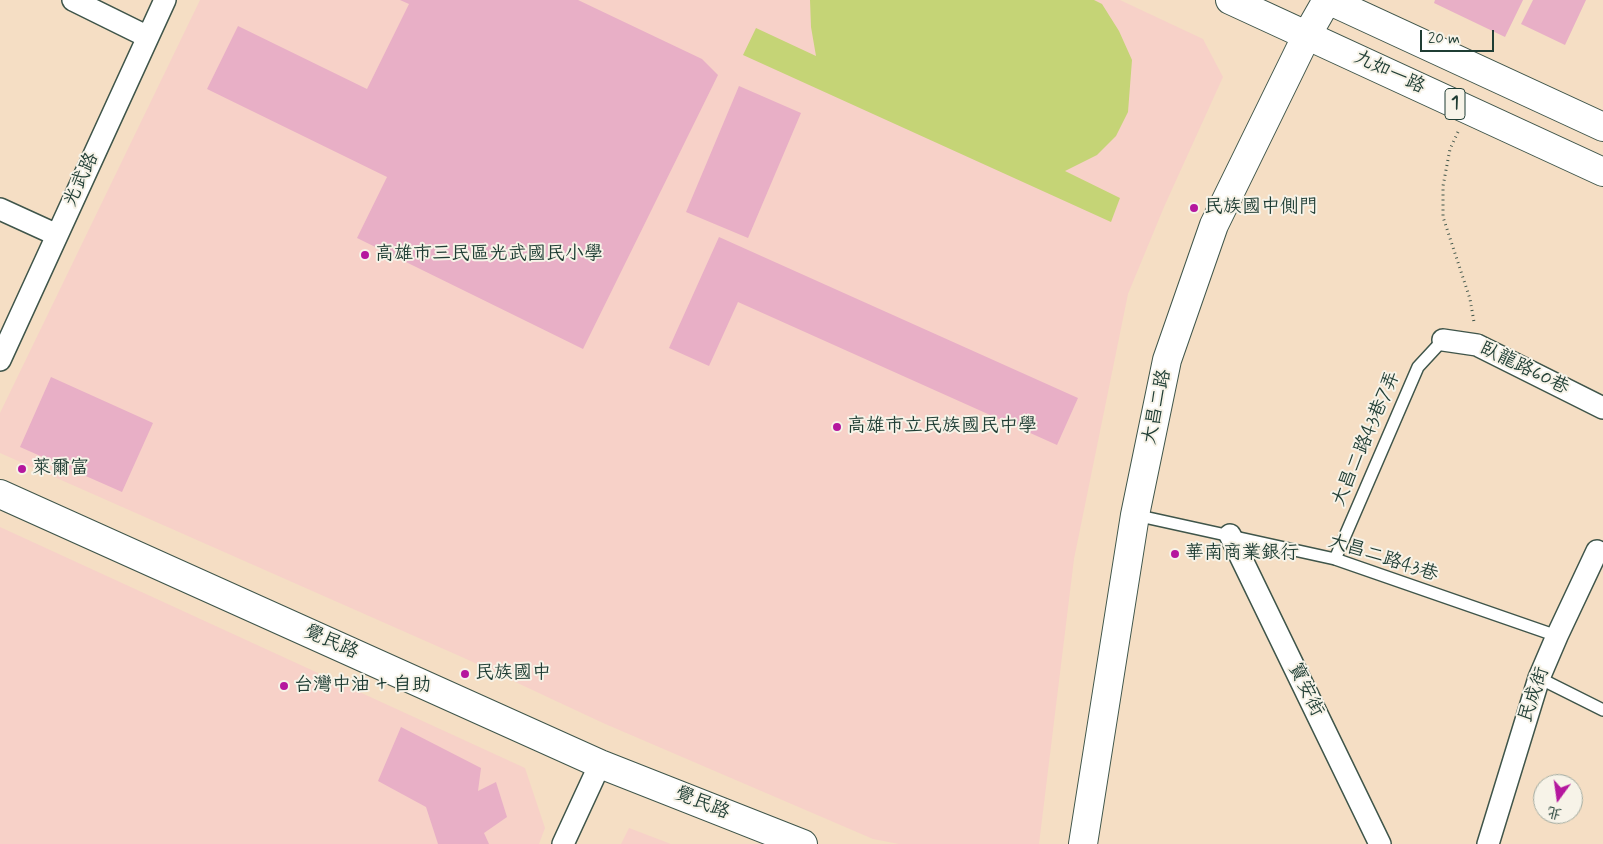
<!DOCTYPE html>
<meta charset="utf-8">
<style>
body{margin:0}
#map{position:relative;width:1603px;height:844px;overflow:hidden;background:#f5dec4;font-family:Mynerve,"LXGW WenKai TC",sans-serif}
canvas{display:block}
.north{position:absolute;left:1533px;top:774px;width:50px;height:50px;box-sizing:border-box;background:#f7f3e8;border:1px solid #a1aaa0;border-radius:50%;rotate:194deg;font-size:14px;font-weight:700;line-height:20px;text-align:center;color:#1f3d34}
.north::after{content:'';display:block;margin:auto;width:18px;height:22px;background:#b5179e;clip-path:polygon(50% 0,100% 100%,50% 72%,0 100%)}
.scale{position:absolute;left:1420px;top:30px;width:74px;height:22px;box-sizing:border-box;border:2px solid #1f3d34;border-top:0;padding-left:6px;font-size:15px;line-height:18px;white-space:nowrap;color:#1f3d34;-webkit-text-stroke:4px #f7f3e8;paint-order:stroke}
</style>
<div id="map">
<canvas width="1603" height="844"></canvas>
<div class="north">北</div>
<div class="scale">20 m</div>
</div>
<script>
const c = document.querySelector('canvas').getContext('2d');
c.lineJoin = 'round';
function fill(path, color) { c.fillStyle = color; c.fill(path, 'evenodd'); }
const toPath = rows => new Path2D(rows.map(r => 'M' + r).join(''));
function stroke(path, color, width, dash) { c.strokeStyle = color; c.lineWidth = width; c.lineCap = dash ? 'butt' : 'round'; c.setLineDash(dash || []); c.stroke(path); }
function label(font, color, halo, rows, align = 'center') {
  c.font = font + ' Mynerve,"LXGW WenKai TC",sans-serif'; c.lineWidth = 4; c.setLineDash([]); c.textBaseline = 'middle'; c.strokeStyle = halo; c.fillStyle = color; for (const [text, x, y, turn = 0] of rows) {
    c.save(); c.translate(x, y); c.rotate((+turn || 0) * Math.PI / 180); c.textAlign = isNaN(turn) ? turn : align; if (halo) c.strokeText(text, 0, 0); c.fillText(text, 0, 0); c.restore();
  }
}
const built = toPath([
 [200,0,1120,0,1203,39,1223,77,1164,207,1128,294,1074,559,1039,844,899,844,873,839,603,723,464,658,0,453,0,413],
 [0,527,525,768,545,828,539,844,0,844],
 [629,828,671,844,621,844]
]);
const green = toPath([
 [810,0,1094,0,1102,4,1119,31,1132,60,1128,112,1116,136,1097,155,1065,171,1120,198,1111,222,743,55,756,28,816,56,811,27]
]);
const building = toPath([
 [400,0,578,0,702,59,718,75,583,349,357,238,387,177,207,89,238,26,367,89,409,4],
 [1435,0,1523,0,1505,37,1434,3],
 [1533,0,1586,0,1565,45,1521,24],
 [739,86,801,113,748,238,686,212],
 [719,237,1078,398,1057,445,738,302,709,366,669,348],
 [51,377,153,423,122,492,20,447],
 [401,727,481,768,478,791,496,782,507,817,484,833,489,844,438,844,426,807,378,781]
]);
const path = toPath([
 [1458,132,1450,149,1443,186,1443,217,1470,299,1474,322]
]);
const lane = toPath([
 [1135,515,1335,559,1557,636],
 [1335,559,1418,367,1443,340],
 [1539,678,1603,710]
]);
const street = toPath([
 [73,0,148,37],
 [0,209,57,235],
 [1443,340,1477,345,1603,408],
 [0,360,165,0],
 [1230,535,1380,844],
 [563,844,600,764],
 [1488,844,1539,678,1557,636,1597,551]
]);
const secondary = toPath([
 [0,494,600,764,803,844],
 [1083,844,1135,515,1167,360,1214,225,1307,35,1327,0]
]);
const primary = toPath([
 [1230,0,1603,172],
 [1328,0,1603,127]
]);
const markers = [
 [1194,208,5,"#b5179e"],
 [365,255,5,"#b5179e"],
 [837,427,5,"#b5179e"],
 [22,469,5,"#b5179e"],
 [1175,554,5,"#b5179e"],
 [465,674,5,"#b5179e"],
 [284,686,5,"#b5179e"]
];
const shields = [
 [1455,104,20]
];
const shieldNames = [
 ["1",1455,104]
];
const streetNames = [
 ["九如一路",1389,73,25],
 ["光武路",82,180,-65],
 ["臥龍路60巷",1524,369,26],
 ["大昌二路",1158,407,-78],
 ["大昌二路43巷7弄",1367,439,-67],
 ["大昌二路43巷",1383,559,18],
 ["覺民路",331,643,24],
 ["寶安街",1305,690,64],
 ["民成街",1535,695,-71],
 ["覺民路",702,804,22]
];
const poiNames = [
 ["民族國中側門",1204,208],
 ["高雄市三民區光武國民小學",375,255],
 ["高雄市立民族國民中學",847,427],
 ["萊爾富",32,469],
 ["華南商業銀行",1185,554],
 ["民族國中",475,674],
 ["台灣中油 + 自助",294,686]
];
fill(built, '#f7d1c8');
fill(green, '#c5d476');
fill(building, '#e8afc6');
stroke(lane, '#3f554a', 14);
stroke(street, '#3f554a', 24);
stroke(secondary, '#3f554a', 30);
stroke(primary, '#3f554a', 30);
stroke(path, '#3f554a', 3, [1, 4]);
stroke(lane, '#fff', 11);
stroke(street, '#fff', 21);
stroke(secondary, '#fff', 28);
stroke(primary, '#fff', 28);
for (const [x, y, r, color] of markers) { const dot = new Path2D(); dot.arc(x, y, r, 0, 2 * Math.PI); c.fillStyle = color; c.fill(dot); stroke(dot, '#f7f3e8', 2); }
for (const [x, y, w] of shields) { const box = new Path2D(); box.roundRect(x - w / 2, y - 15.5, w, 31, 4); c.fillStyle = '#f7f3e8'; c.fill(box); stroke(box, '#1f3d34', 1); }
label('bold 18px', '#1f3d34', null, shieldNames);
label('19px', '#1f3d34', '#f7f3e8', streetNames);
label('19px', '#1f3d34', '#f7f3e8', poiNames, 'left');
</script>
